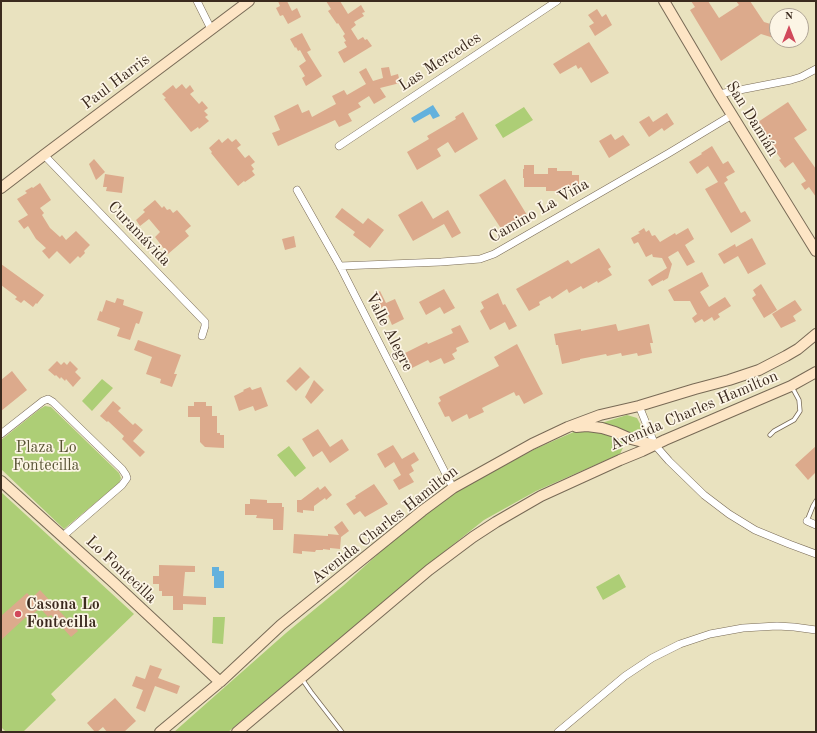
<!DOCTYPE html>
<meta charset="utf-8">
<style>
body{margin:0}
#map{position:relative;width:817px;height:733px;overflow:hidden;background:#e9e2bf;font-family:"Old Standard TT",serif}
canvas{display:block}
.frame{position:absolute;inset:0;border:2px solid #3b2a1e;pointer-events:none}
.north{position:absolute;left:769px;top:8px;width:40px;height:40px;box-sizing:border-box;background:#fcf5e5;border:1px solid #afa495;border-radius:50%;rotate:0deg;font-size:11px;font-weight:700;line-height:16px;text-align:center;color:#3b2a1e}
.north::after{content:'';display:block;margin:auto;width:14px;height:18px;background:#d1495b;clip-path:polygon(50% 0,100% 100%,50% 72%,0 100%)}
</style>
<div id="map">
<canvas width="817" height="733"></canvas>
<div class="frame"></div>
<div class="north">N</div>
</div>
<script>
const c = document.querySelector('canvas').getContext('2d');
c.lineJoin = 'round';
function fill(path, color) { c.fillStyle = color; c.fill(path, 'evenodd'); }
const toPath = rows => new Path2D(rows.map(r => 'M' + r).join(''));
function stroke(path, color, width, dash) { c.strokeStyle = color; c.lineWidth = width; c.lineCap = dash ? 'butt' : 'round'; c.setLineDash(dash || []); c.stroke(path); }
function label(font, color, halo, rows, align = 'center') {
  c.font = font + ' "Old Standard TT",serif'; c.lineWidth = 3.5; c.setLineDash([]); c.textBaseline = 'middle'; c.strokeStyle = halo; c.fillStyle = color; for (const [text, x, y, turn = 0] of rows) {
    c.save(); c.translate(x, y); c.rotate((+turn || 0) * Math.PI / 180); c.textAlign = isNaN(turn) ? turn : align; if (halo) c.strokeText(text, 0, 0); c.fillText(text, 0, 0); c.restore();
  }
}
const green = toPath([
 [524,107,533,120,503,138,495,125],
 [102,379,113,388,92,411,82,401],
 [45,406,51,407,119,473,121,478,119,483,64,529,1,469,1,440,40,409],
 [627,415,637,418,646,435,645,438,629,435,620,454,536,491,484,520,425,567,228,732,174,732,286,633,344,585,423,513,454,493,535,449,576,431],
 [289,446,306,468,295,477,277,455],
 [1,492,134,614,51,694,56,700,23,732,6,732,1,727],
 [619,574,626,587,603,600,596,587],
 [213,617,225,617,223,644,212,643]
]);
const water = toPath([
 [433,105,440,116,433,119,430,114,414,123,411,118],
 [212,567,219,567,219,571,224,571,224,588,214,588,214,576,212,576]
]);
const building = toPath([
 [278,1,287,1,292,11,297,8,301,17,288,24,283,15,280,16,276,8,280,6],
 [326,1,340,1,348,14,361,5,365,12,362,13,364,16,354,22,356,25,351,29,358,40,363,37,365,40,367,39,372,46,344,63,338,52,347,47,344,42,346,41,343,36,345,34,338,23,337,24,328,11,331,9],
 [691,1,708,1,719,18,739,5,736,1,750,1,764,22,777,26,777,39,761,34,721,61,690,10,695,7],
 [597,9,602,17,606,14,612,25,595,36,589,26,594,23,588,15],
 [302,33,311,50,307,52,322,76,306,86,302,78,305,76,299,66,306,61,300,50,298,51,296,47,295,48,290,39],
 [589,42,609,73,591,83,581,67,578,69,576,65,560,74,553,64],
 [389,67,391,76,398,74,400,83,380,88,386,97,374,104,369,96,358,103,361,107,348,114,352,121,339,127,335,120,278,146,272,133,280,130,274,116,298,104,302,113,309,110,312,117,336,104,332,96,344,90,347,95,366,84,359,72,366,68,373,81,383,78,381,68],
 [182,84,186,89,190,85,194,91,190,94,199,104,202,101,208,108,204,111,208,115,205,117,209,121,199,129,198,127,191,132,164,99,166,98,162,94,173,85,176,89],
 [788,102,807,130,794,138,816,169,816,197,809,187,805,190,801,184,806,181,793,162,785,168,779,160,781,159,768,141,769,140,758,122],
 [463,112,478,139,455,153,448,142,437,149,441,156,417,170,407,152,429,139,427,136,456,119,455,117],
 [667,113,674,124,664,131,662,128,649,137,639,122,649,116,653,122],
 [611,134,615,140,623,135,630,145,609,158,599,141],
 [228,138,232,142,236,139,241,145,237,148,245,158,249,155,255,162,251,165,254,169,252,171,255,175,245,182,244,181,238,186,211,153,212,152,209,148,219,139,222,143],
 [712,146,723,164,728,161,735,172,726,177,728,180,724,183,741,213,745,211,751,221,731,233,705,189,718,182,708,166,697,174,689,162,702,154,701,153],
 [94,159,105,172,96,180,89,164],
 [524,165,534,165,534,174,548,174,548,168,557,168,557,171,572,171,572,175,579,175,579,187,577,187,577,191,565,191,565,195,557,195,557,191,546,191,546,187,524,187,524,178,523,178,523,169,524,169],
 [105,174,124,177,122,193,106,191,107,187,103,187],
 [505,179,527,215,502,230,479,195],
 [40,183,51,200,40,208,44,213,42,215,50,228,60,237,62,235,66,240,76,231,90,245,84,251,85,253,80,258,78,256,70,264,57,251,49,259,42,251,46,248,36,239,28,226,24,229,18,221,28,215,17,199,27,193,25,191,32,187,33,188],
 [155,200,162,208,164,206,167,210,170,209,173,213,177,210,191,226,185,231,189,236,168,254,155,237,160,232,149,219,140,226,136,220,145,212,143,210],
 [422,201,433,219,448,210,461,233,452,238,444,224,413,241,398,215],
 [342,208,363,224,368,218,384,230,370,248,353,235,355,232,335,217],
 [644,228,646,232,649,230,652,236,655,235,660,242,675,233,676,235,688,228,694,239,685,245,695,262,687,266,678,251,668,257,672,264,668,278,663,281,663,280,652,286,648,280,667,268,662,258,653,257,652,254,646,257,638,242,634,244,631,238,640,233,638,232],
 [294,236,296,247,285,250,282,239],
 [752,238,766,264,748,274,738,256,724,264,718,254,735,244,736,247],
 [599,248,611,267,608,269,612,275,598,283,597,281,583,289,581,286,569,293,567,289,552,299,550,296,539,302,540,305,529,311,516,289,568,260,571,264],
 [1,264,44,295,37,304,36,303,33,307,24,300,21,303,15,299,17,297,1,285],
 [702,272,709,286,700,292,709,307,725,297,731,306,718,314,720,317,714,321,712,317,704,322,702,319,695,323,692,318,697,314,690,301,674,301,668,290],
 [761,284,777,310,764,318,752,298,756,295,753,290],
 [444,289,455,308,444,314,440,307,426,315,419,302],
 [380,291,386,303,395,299,404,319,392,325,384,306,381,308,374,294],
 [498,293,503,305,505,304,517,326,509,330,505,322,490,330,480,311,484,308,481,302],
 [117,298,124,300,123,305,143,312,139,324,136,323,130,340,117,336,120,328,97,320,100,311,102,312,106,300,115,303],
 [795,300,802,310,793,316,796,321,781,328,772,314],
 [616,324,618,331,649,324,653,343,650,343,652,353,638,356,637,353,622,356,621,353,607,356,606,354,580,359,580,360,562,364,558,345,556,345,554,334,581,329,581,331],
 [460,325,469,342,456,348,457,351,452,354,455,359,444,364,441,358,430,363,428,360,412,368,405,353,427,342,428,344,453,333,451,329],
 [138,340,181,355,174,374,177,374,172,387,160,383,161,379,146,374,152,357,134,350],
 [517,344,543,394,524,404,519,395,516,396,514,392,482,408,484,412,469,419,467,414,452,422,449,416,445,417,438,403,441,401,439,397,499,366,494,357],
 [57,361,61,365,64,362,67,365,70,361,78,369,75,372,81,378,73,387,66,379,65,381,61,377,60,379,56,375,55,376,48,370],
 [300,367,310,377,296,391,286,381],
 [12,371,27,390,1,411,1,380],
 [314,380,324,390,311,404,305,397],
 [250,387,252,390,261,387,268,406,255,411,253,406,239,411,234,396,244,391,243,390],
 [113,401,121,408,118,411,133,425,135,423,143,430,133,441,145,452,140,457,122,439,124,436,108,421,107,422,100,416],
 [194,402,206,402,206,406,212,406,212,416,217,416,217,433,220,433,220,435,224,435,224,448,205,447,200,442,200,417,188,417,188,406,194,406],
 [318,429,330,447,342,439,349,450,330,463,322,451,313,457,302,439],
 [393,445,402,459,414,452,419,460,411,465,414,471,409,474,414,482,399,490,393,480,401,475,394,462,385,468,377,454],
 [816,446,816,472,808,480,795,465],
 [374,484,388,504,365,517,360,511,354,515,346,504,356,498,355,496],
 [325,486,332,495,326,500,325,498,314,506,314,511,303,510,303,513,297,512,297,500,301,500,318,487,320,490],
 [250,499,267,500,267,503,282,503,282,507,284,507,283,530,273,530,273,519,256,518,257,515,245,515,245,504,250,504],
 [342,521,349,531,341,537,340,549,330,548,330,550,323,549,323,550,316,550,315,552,302,551,302,554,293,553,294,534,328,536,328,534,339,535,334,527],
 [159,565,195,566,195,572,185,572,183,596,206,597,206,605,183,604,183,610,173,610,173,596,162,596,162,591,159,591,159,584,153,584,153,576,159,576],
 [40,590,78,631,71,637,51,615,48,617,40,608,27,619,26,617,1,640,1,616,27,593,32,598],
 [150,665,162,669,158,678,180,686,177,694,155,686,145,712,136,708,143,690,132,686,136,676,145,679],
 [115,698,136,721,124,732,107,732,103,727,97,732,95,732,87,723]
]);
const lane = toPath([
 [770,435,774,431,794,420,800,411,799,400,792,387],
 [807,521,813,506,816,501],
 [302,679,311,692,342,732]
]);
const street = toPath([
 [197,1,211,29],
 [719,94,791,80,801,77,816,69],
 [339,146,557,1],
 [44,155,205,322,205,326,202,336],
 [297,190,340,266,453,488],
 [340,266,441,262,480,259,494,254,669,153,732,115],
 [639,406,655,445,669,461,704,495,729,514,755,530,789,544,816,554],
 [1,434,43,401,48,399,53,402,122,469,126,475,127,478,122,485,63,536],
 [807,521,816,525],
 [558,732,625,676,652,658,680,644,710,634,743,628,777,626,794,627,816,630]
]);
const secondary = toPath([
 [664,1,719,94,816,251],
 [1,188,44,155,249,1],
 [576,427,587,426,602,428,615,432,631,439,655,445],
 [1,481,114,583,220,682],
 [160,732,220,682,281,625,422,511,453,488,532,444,568,427,600,415,639,406,695,389,729,380,759,370,786,356,798,349,816,334],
 [237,732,429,570,473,537,496,522,541,496,620,460,642,451,665,440,791,386,816,372]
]);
const markers = [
 [18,614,4,"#d1495b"]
];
const streetNames = [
 ["Las Mercedes",440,62,-33],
 ["Paul Harris",116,82,-37],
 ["San Damián",752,119,58],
 ["Camino La Viña",539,211,-30],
 ["Curamávida",139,234,46],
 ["Valle Alegre",389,332,63],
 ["Avenida Charles Hamilton",694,411,-23],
 ["Avenida Charles Hamilton",385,525,-38],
 ["Lo Fontecilla",121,570,43]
];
const parkNames = [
 ["Plaza Lo",46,448],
 ["Fontecilla",46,466]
];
const poiNames = [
 ["Casona Lo",26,605],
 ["Fontecilla",26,623]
];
fill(green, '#adce76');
fill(water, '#63b1dd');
fill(building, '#dcaa8c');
stroke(lane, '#786a56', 5);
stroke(street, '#786a56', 8);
stroke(secondary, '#786a56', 12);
stroke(lane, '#fff', 3.5);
stroke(street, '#fff', 7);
stroke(secondary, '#fde5c5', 10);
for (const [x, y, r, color] of markers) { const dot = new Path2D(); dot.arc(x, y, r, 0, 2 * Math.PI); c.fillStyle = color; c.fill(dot); stroke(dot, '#fcf5e5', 1.5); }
label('16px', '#3b2a1e', '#fcf5e5', streetNames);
label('16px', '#585334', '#fcf5e5', parkNames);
label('bold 16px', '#3b2a1e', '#fcf5e5', poiNames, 'left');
</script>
